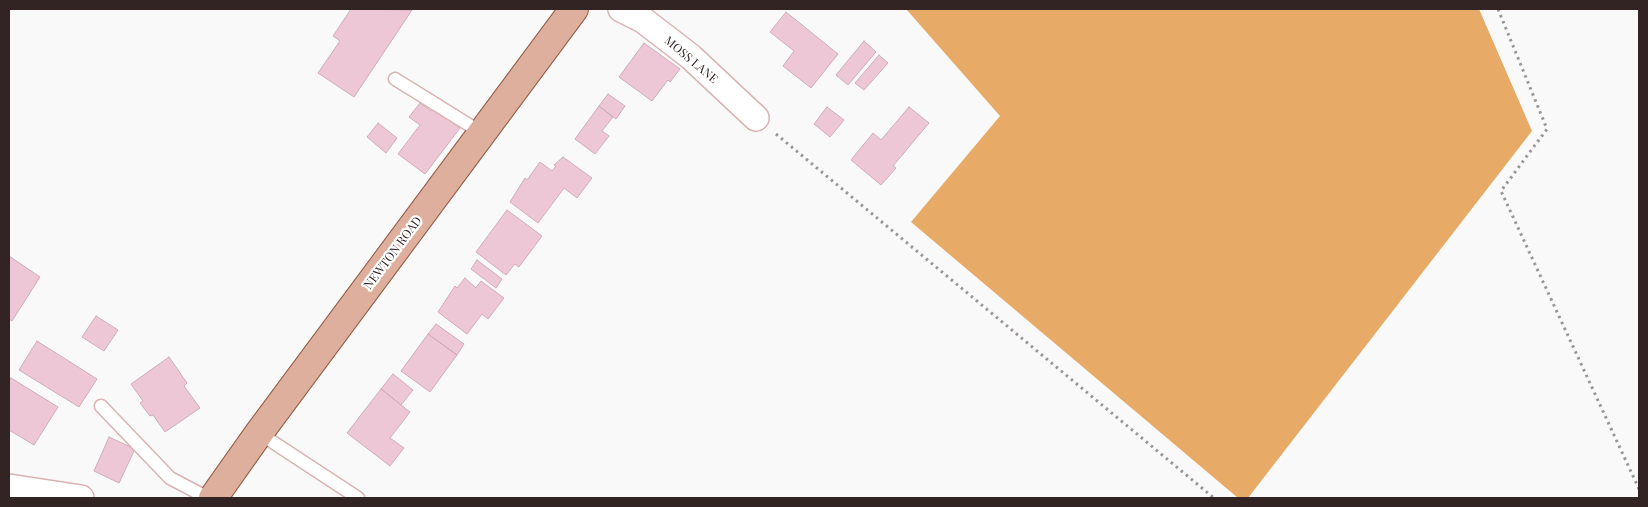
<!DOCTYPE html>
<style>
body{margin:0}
#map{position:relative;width:1648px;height:507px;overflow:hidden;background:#f9f9f9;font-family:"Playfair Display",serif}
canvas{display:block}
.frame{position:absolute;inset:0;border:10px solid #332424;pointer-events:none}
</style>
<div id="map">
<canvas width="1648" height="507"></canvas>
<div class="frame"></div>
</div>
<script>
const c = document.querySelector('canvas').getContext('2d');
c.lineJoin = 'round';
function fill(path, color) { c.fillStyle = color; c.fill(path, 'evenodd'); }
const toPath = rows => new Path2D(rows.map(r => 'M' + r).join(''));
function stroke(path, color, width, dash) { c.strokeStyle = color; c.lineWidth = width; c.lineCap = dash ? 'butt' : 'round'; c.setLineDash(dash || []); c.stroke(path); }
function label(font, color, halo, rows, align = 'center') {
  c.font = font + ' "Playfair Display",serif'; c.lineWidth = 4.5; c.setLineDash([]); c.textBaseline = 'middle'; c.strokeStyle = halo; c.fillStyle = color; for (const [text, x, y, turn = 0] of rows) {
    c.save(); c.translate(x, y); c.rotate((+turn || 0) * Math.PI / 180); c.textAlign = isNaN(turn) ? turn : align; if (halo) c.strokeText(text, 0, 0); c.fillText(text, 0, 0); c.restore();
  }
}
const forest = toPath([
 [906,9,1479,9,1532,131,1248,498,1238,498,911,222,1000,116]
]);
const building = toPath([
 [351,9,412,10,354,97,318,73,340,41,333,36,351,9],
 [786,12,838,54,811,88,783,66,794,51,770,32,786,12],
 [864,41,876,52,848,85,836,75,864,41],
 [644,43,680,69,670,82,668,80,652,101,619,77,644,43],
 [879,55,888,63,864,90,855,83,879,55],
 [608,94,625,106,616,119,599,106,608,94],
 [420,103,431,111,433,108,460,128,425,174,398,154,420,125,409,117,420,103],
 [599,106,613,117,602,131,609,136,595,154,575,139,599,106],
 [827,107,844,120,830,137,814,124,827,107],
 [909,107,929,123,893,166,896,168,881,185,851,160,873,133,881,140,909,107],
 [378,123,397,138,386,153,367,137,378,123],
 [563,157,592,178,577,198,564,188,538,223,510,202,525,178,527,180,540,162,552,171,556,166,554,165,563,157],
 [507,210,542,236,519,267,515,264,506,275,476,252,507,210],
 [9,256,40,277,12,321,9,319,9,256],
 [477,260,502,279,496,288,471,269,477,260],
 [465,278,476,288,481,281,504,298,488,319,482,314,467,334,438,312,455,286,457,288,465,278],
 [96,316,118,330,104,351,82,337,96,316],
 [436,324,464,344,457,355,428,334,436,324],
 [428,334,457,355,430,392,401,371,428,334],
 [37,341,97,379,79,407,19,370,37,341],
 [169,357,187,383,184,386,200,408,165,432,153,415,150,416,140,403,143,401,131,384,169,357],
 [393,374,413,390,401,405,381,389,393,374],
 [11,378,58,407,34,445,9,430,9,382,11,378],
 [381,389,410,412,390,438,404,448,390,466,347,433,381,389],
 [109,437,135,449,119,483,94,471,109,437]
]);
const path = toPath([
 [1498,9,1547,129,1501,191,1639,489],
 [776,134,1214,498]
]);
const service = toPath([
 [395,79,482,133],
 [101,406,170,478,208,498],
 [259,433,358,498]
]);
const minor = toPath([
 [621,9,643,20,691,57,756,118],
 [9,487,81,498]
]);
const primary = toPath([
 [213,498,259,433,574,9]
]);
const streetNames = [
 ["MOSS LANE",691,60,40],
 ["NEWTON ROAD",393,253,-53]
];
fill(forest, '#e7aa67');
fill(building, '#edc7d5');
stroke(building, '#d0acb9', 1);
stroke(service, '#dab3b3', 15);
stroke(minor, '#dab3b3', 28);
stroke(primary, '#945c47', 30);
stroke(path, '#9d9696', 3, [2.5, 4]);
stroke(service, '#fff', 12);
stroke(minor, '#fff', 25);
stroke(primary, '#deaf9c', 28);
label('12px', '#332424', '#fff', streetNames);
</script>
